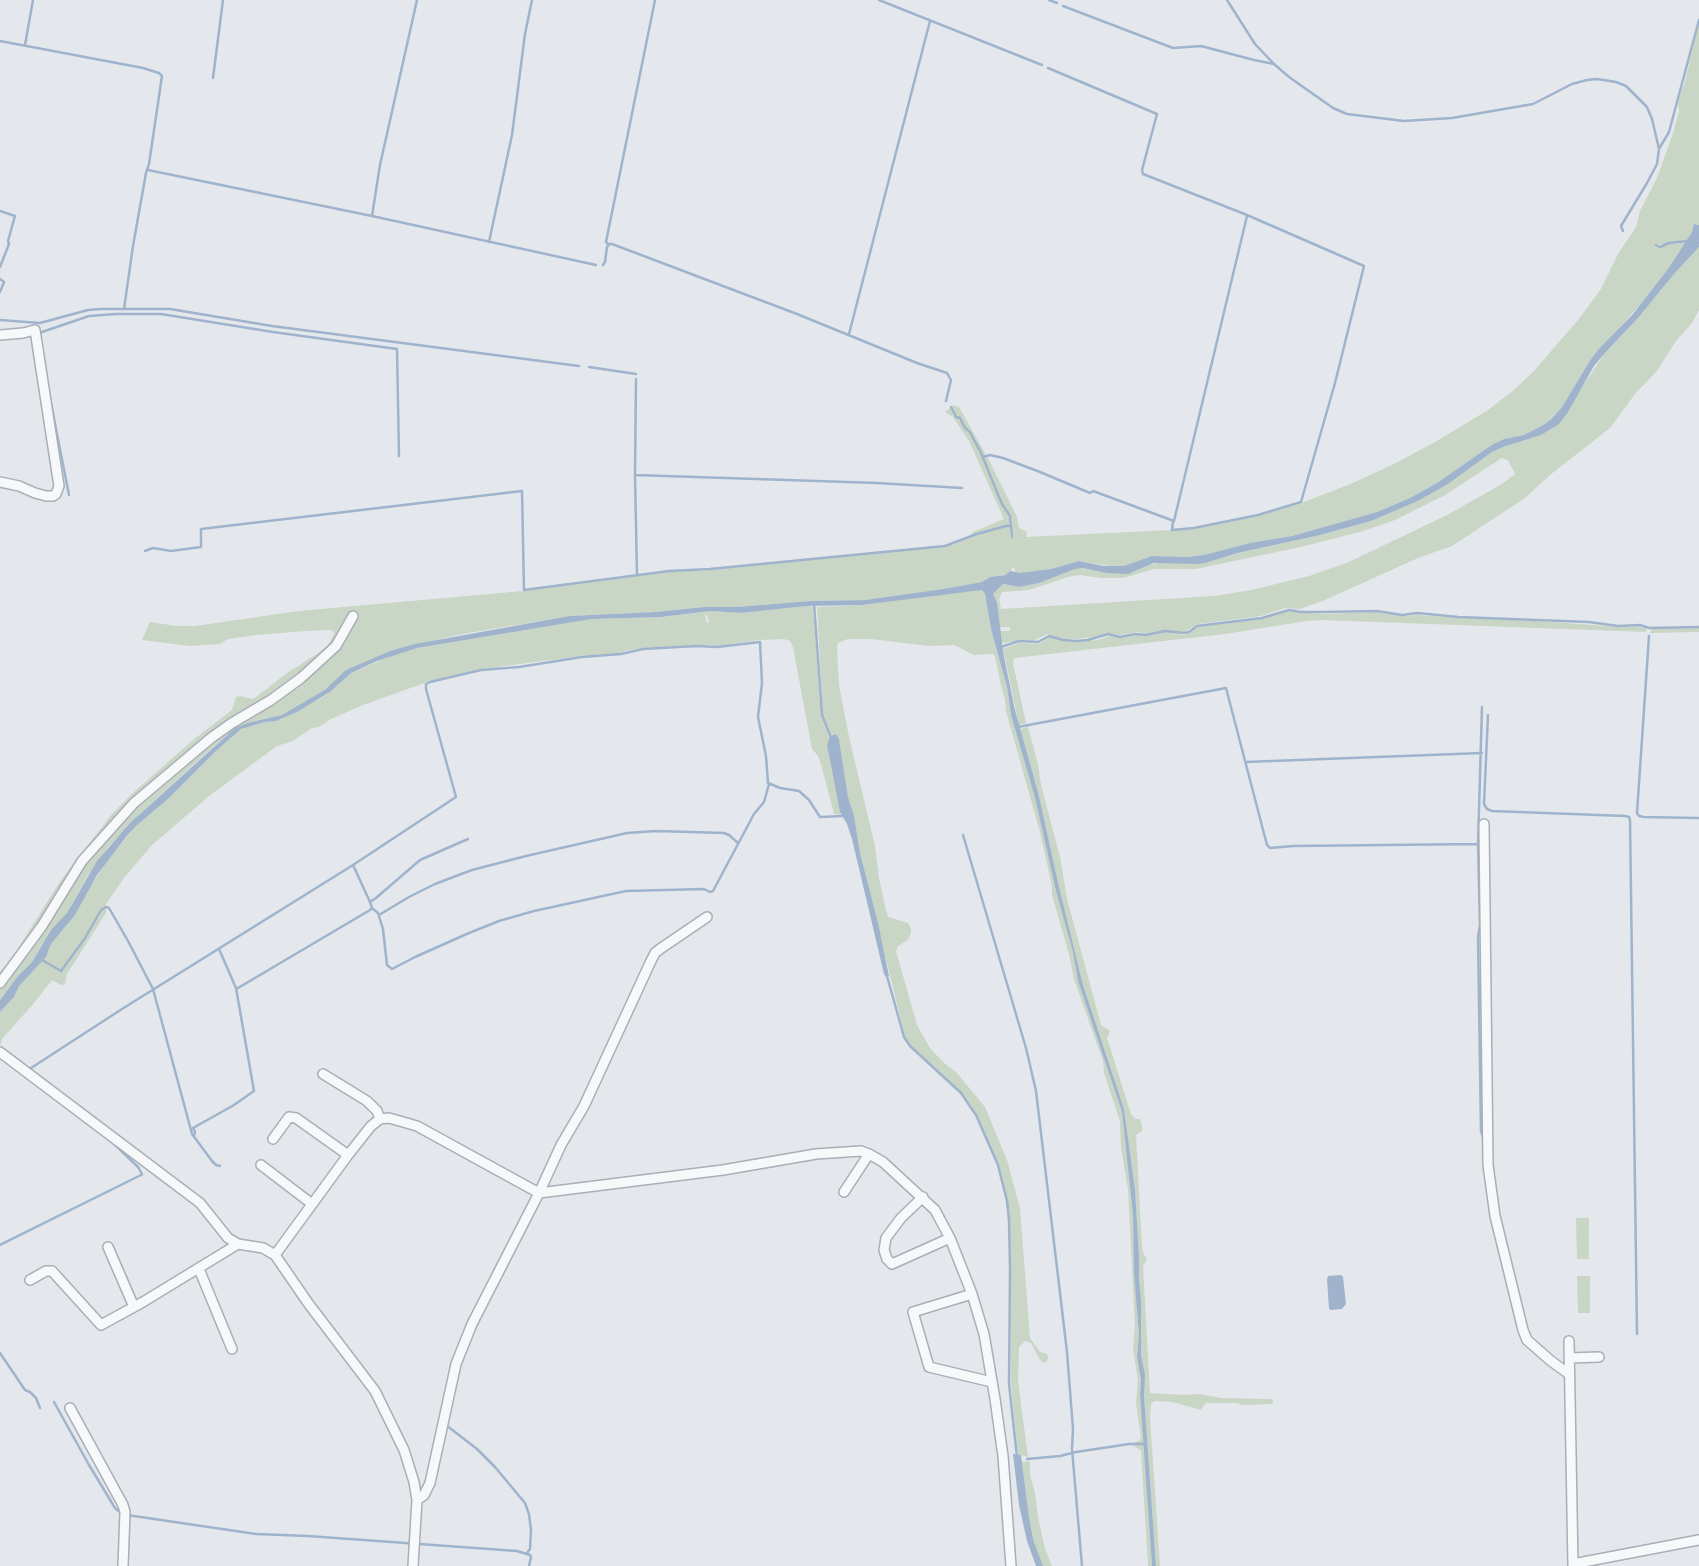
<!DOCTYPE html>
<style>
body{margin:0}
canvas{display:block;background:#e4e7ec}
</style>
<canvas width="1699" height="1566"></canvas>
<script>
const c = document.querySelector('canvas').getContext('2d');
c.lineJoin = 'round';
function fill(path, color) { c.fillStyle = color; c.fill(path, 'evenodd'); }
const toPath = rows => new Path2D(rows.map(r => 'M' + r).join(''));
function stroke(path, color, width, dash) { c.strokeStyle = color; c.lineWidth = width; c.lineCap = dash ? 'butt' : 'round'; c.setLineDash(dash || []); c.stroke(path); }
const green = toPath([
 [1699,22,1699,225,1694,224,1694,228,1687,240,1669,242,1664,245,1656,244,1655,246,1661,247,1669,244,1685,243,1668,269,1645,299,1589,362,1562,407,1545,424,1524,435,1504,439,1493,444,1437,483,1410,498,1377,512,1292,536,1250,543,1204,555,1187,557,1152,556,1131,565,1115,567,1079,561,1051,569,1030,573,1016,573,1014,568,1012,568,1011,571,1008,574,990,577,982,582,943,589,865,600,811,601,736,607,704,607,656,612,569,616,457,635,390,651,333,683,326,689,282,715,247,723,235,728,203,756,146,808,108,847,87,877,67,913,41,946,32,962,17,977,0,1000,0,972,15,953,61,880,112,814,134,792,193,740,232,710,236,697,240,696,252,699,256,697,287,673,317,654,328,645,334,634,333,631,331,630,306,631,256,635,228,639,220,644,190,646,142,640,150,622,177,626,195,626,299,611,523,591,669,572,710,570,887,551,938,548,955,544,978,535,1006,526,1011,527,1010,537,1013,537,1012,520,1003,504,990,472,986,466,984,457,987,456,1017,517,1019,528,1027,532,1026,537,1194,529,1258,516,1299,504,1353,483,1394,464,1435,442,1488,410,1515,389,1534,371,1578,320,1601,289,1618,254,1636,227,1640,211,1657,178,1673,133,1679,111,1678,103,1686,78],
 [1699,247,1699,310,1692,323,1676,341,1656,372,1635,394,1610,428,1550,475,1525,498,1452,546,1418,558,1325,600,1300,609,1285,608,1261,616,1198,624,1184,632,1166,630,1148,634,1137,632,1120,635,1108,633,1096,637,1077,639,1063,639,1047,634,1033,641,1022,640,1004,643,1002,641,1001,631,1010,631,1010,627,999,627,993,594,1003,584,1019,587,1038,583,1075,569,1083,568,1106,573,1133,572,1147,566,1162,562,1198,564,1252,550,1320,535,1371,521,1418,501,1448,484,1492,452,1503,447,1541,435,1581,389,1604,354,1638,318,1674,274],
 [1502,458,1508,460,1515,474,1502,484,1447,515,1349,562,1309,576,1251,590,1214,596,1001,609,999,599,1002,592,1029,590,1068,577,1079,575,1102,578,1123,578,1154,569,1196,569,1305,546,1363,531,1395,520,1445,495],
 [952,405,959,407,986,455,983,456,969,430,1011,521,1011,525,1001,526,967,538,973,532,1004,519,969,441,953,417,945,412,950,408,955,418,959,419,966,430,969,430,965,428,960,418,956,417],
 [976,590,982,590,985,594,991,629,1007,687,1011,715,1035,798,1056,891,1073,952,1078,981,1122,1112,1133,1215,1139,1335,1137,1357,1141,1380,1140,1393,1144,1443,1134,1443,1140,1440,1141,1437,1136,1403,1138,1380,1133,1348,1135,1326,1128,1189,1121,1147,1120,1121,1104,1073,1103,1061,1074,979,1069,954,1052,895,1052,886,1040,832,1006,711,1005,699,1001,685,995,656,993,654,974,655,954,645,929,646,871,639,848,639,838,643,837,648,839,685,849,737,875,846,879,878,885,906,888,917,908,923,911,929,911,933,908,940,898,946,896,951,917,1025,930,1048,944,1063,957,1073,985,1107,1007,1160,1020,1208,1030,1338,1040,1352,1047,1354,1048,1358,1047,1361,1043,1363,1040,1360,1031,1343,1025,1341,1019,1347,1018,1381,1028,1457,1018,1454,1011,1384,1009,1219,1004,1183,999,1165,977,1115,971,1105,962,1093,910,1045,905,1037,860,853,854,815,848,797,839,739,836,734,831,735,823,716,817,607,862,605],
 [807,606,813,607,821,716,829,738,828,753,841,815,834,814,821,764,818,756,812,749,793,647,790,641,784,639,759,640,717,646,709,645,642,648,628,650,620,653,582,656,481,669,430,681,363,705,331,719,319,727,312,728,293,741,277,746,209,796,151,846,124,878,106,904,106,913,67,974,65,984,61,985,52,980,34,1003,2,1039,0,1046,0,1012,14,997,19,985,46,957,51,944,75,915,90,887,107,861,136,826,168,799,216,751,241,729,265,722,282,719,325,696,351,673,393,655,417,648,592,619,661,617,705,612,706,622,707,623,709,621,705,612,711,611,741,613],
 [1284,611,1321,614,1377,612,1402,616,1417,615,1458,618,1537,621,1621,627,1630,626,1646,628,1646,632,1322,620,1307,621,1225,634,1014,658,1013,663,1026,723,1019,725,1003,649,1019,643,1039,644,1049,637,1063,641,1077,642,1098,640,1109,636,1121,638,1135,635,1148,636,1165,632,1184,635,1190,633,1198,627,1262,619],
 [1679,627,1699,628,1699,632,1650,633,1652,629],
 [1028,727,1038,765,1041,785,1060,857,1067,899,1101,1025,1110,1031,1107,1038,1131,1114,1135,1119,1140,1119,1143,1130,1136,1135,1142,1247,1143,1253,1147,1259,1143,1266,1150,1393,1184,1395,1200,1394,1221,1398,1272,1399,1273,1401,1272,1404,1243,1405,1237,1403,1206,1403,1201,1410,1172,1402,1154,1401,1151,1404,1150,1418,1160,1566,1156,1566,1144,1395,1144,1375,1141,1355,1141,1298,1139,1280,1139,1256,1135,1189,1124,1109,1083,985,1059,887,1039,796,1020,729],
 [1576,1218,1589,1218,1589,1259,1577,1259],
 [1577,1276,1590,1276,1590,1313,1578,1313],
 [1133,1445,1144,1445,1152,1566,1148,1566,1141,1451],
 [1030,1461,1030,1475,1035,1493,1038,1517,1045,1549,1052,1566,1043,1566,1033,1539,1029,1517,1022,1462]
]);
const water = toPath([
 [1694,224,1699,225,1699,247,1674,274,1638,318,1604,354,1594,366,1568,412,1559,424,1541,435,1503,447,1492,452,1448,484,1418,501,1371,521,1320,535,1238,553,1205,563,1198,564,1154,563,1128,574,1106,573,1083,568,1075,569,1039,583,1019,587,1003,584,993,594,997,603,1004,657,1015,710,1039,796,1059,887,1083,985,1124,1109,1135,1189,1139,1256,1139,1280,1141,1298,1141,1355,1145,1375,1144,1395,1156,1566,1152,1566,1140,1393,1141,1380,1137,1357,1139,1335,1134,1272,1133,1215,1122,1112,1078,981,1073,952,1056,891,1035,798,1011,715,1007,687,991,629,985,594,982,590,862,605,807,606,741,613,711,611,661,617,592,619,417,648,377,661,351,673,330,692,297,712,276,721,265,722,241,729,216,751,168,799,136,826,126,837,97,875,75,915,51,944,46,957,19,986,14,997,0,1012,0,1000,17,977,32,962,51,930,67,913,97,861,130,823,235,728,247,723,282,715,326,689,346,670,390,651,415,644,569,616,656,612,704,607,736,607,811,601,865,600,943,589,982,582,990,577,1005,575,1011,571,1020,573,1051,569,1079,561,1104,566,1124,566,1152,556,1187,557,1204,555,1250,543,1292,536,1377,512,1410,498,1437,483,1493,444,1504,439,1524,435,1545,424,1552,418,1562,407,1589,362,1598,350,1633,314,1668,269,1692,232],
 [836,734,839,739,848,797,854,815,860,853,878,923,889,976,886,977,884,974,852,839,847,824,840,812,827,746,830,736],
 [1341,1275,1343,1277,1346,1304,1342,1309,1331,1310,1329,1309,1327,1279,1328,1276],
 [1013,1454,1021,1455,1029,1517,1033,1539,1043,1566,1036,1566,1027,1541,1019,1505]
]);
const stream = toPath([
 [879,0,1042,65],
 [1049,0,1057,3],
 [1227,0,1255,44,1274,64,1289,77,1333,108,1347,114,1404,121,1452,118,1533,104,1572,84,1587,80,1597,79,1616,82,1626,86,1647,107,1652,119,1659,149,1657,164,1647,183,1621,226,1623,231],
 [1063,6,1173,48,1201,46,1254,60,1274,64],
 [0,41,143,68,159,73,162,76,149,164,146,173,133,246,124,309],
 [25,45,33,0],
 [1048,68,1157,114,1142,170,1143,174,1247,215,1364,266,1335,383,1301,502,1258,515,1194,528,1172,530,1173,521],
 [213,78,223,0],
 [1659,149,1669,132,1699,20],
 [148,170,372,216,596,265],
 [0,211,15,216,8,241,9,244,0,267],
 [372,216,380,165,417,0],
 [489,242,512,135,525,34,532,0],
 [609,245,606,242,655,0],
 [1656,245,1660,247,1669,243,1688,241],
 [603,265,605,262,607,247,609,244,612,244,797,314,917,363,947,373,951,380,946,401],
 [0,279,4,282,0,292],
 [0,320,40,323,88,310,101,309,170,309,272,326,579,366],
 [849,334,930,21],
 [39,335,42,332,89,316,116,314,161,314,273,332,397,349,399,456],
 [589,367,636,374],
 [636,379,635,475,637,575],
 [47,383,69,495],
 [951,407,956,417,960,418,965,428,970,432,981,453,1002,504,1010,516,1012,537],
 [983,457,990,455,1003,458,1040,472,1090,493,1093,491,1174,521,1247,216],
 [635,475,877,483,962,488],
 [145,551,153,548,171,551,201,547,201,529,522,491,524,590,669,571,710,569,945,546,977,534,1006,526,1011,526],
 [814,603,822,715,831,738],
 [1649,636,1637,813,1639,816,1644,817,1699,818],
 [1001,647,1019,641,1038,642,1049,636,1063,640,1077,641,1088,640,1108,634,1120,637,1135,634,1146,635,1165,631,1184,633,1189,632,1197,626,1262,618,1289,610,1301,612,1321,612,1377,611,1402,615,1417,613,1458,617,1589,622,1618,626,1640,625,1649,628,1699,627],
 [1482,707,1478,844,1480,925,1478,937,1481,1131,1483,1137],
 [1488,715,1484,804,1487,809,1492,811,1625,816,1629,817,1630,820,1637,1334],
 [1018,727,1226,688,1267,845,1270,848,1293,846,1478,844],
 [1246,762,1482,753],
 [963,835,1026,1048,1036,1091,1067,1352,1073,1429,1072,1449,1082,1566],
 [370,902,376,898,420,860,468,839],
 [372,908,378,913,383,929,387,965,392,969,415,957,469,933,499,921,534,911,626,891,704,889,710,892,713,891,754,814,764,802,769,784],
 [379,915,409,897,435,884,472,870,526,856,627,833,656,831,724,833,729,835,738,843],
 [42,960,61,971,85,938,101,910,106,907,109,908,128,941,153,989,192,1134,212,1161,216,1165,220,1166],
 [887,976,904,1037,910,1046,961,1093,976,1115,998,1165,1007,1201,1009,1220,1010,1269,1009,1384,1017,1457],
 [238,988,370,910,372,908,370,902,353,865],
 [28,1070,122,1009,353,865,456,797,426,689,426,684,430,682,481,670,519,667,582,657,621,654,643,649,696,646,717,647,760,642,762,683,758,717,766,756,768,783,780,788,799,791,809,800,820,817,843,816],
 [194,1136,195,1132,193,1128,234,1105,254,1091,236,988,219,949],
 [0,1245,141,1175,142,1174,138,1167,110,1140],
 [0,1353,25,1390,30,1392,36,1398,40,1408],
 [54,1402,89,1465,115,1508,121,1513],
 [446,1425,477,1449,495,1467,525,1503,529,1514,531,1530,530,1549,527,1553],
 [1027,1459,1060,1456,1076,1452,1129,1444,1146,1444],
 [127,1515,256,1534,308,1536,517,1551,530,1555,531,1557,529,1566]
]);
const minor = toPath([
 [0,335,23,333,35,330,59,486,56,494,53,496,46,496,35,493,19,486,0,482],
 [1484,824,1488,1165,1495,1216,1523,1330,1527,1340,1551,1361,1569,1374],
 [0,983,42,926,82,861,134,803,211,738,232,723,271,700,301,678,336,646,353,616],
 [0,1052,200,1203,228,1238,238,1244,263,1248,275,1255,308,1303,375,1391,404,1450,414,1482,417,1500,413,1566],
 [323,1074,367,1101,377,1111,380,1119],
 [273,1139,289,1117,296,1118,348,1155],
 [261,1165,312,1204],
 [844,1192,869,1154],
 [923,1197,901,1218,886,1238,884,1250,887,1259,892,1264,950,1238],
 [108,1247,134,1307],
 [275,1255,348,1155,371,1126,380,1119,389,1118,417,1126,539,1193,723,1170,816,1154,861,1151,869,1154,883,1162,935,1210,950,1238,972,1294,984,1334,995,1399,1003,1456,1011,1566],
 [199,1269,232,1349],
 [30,1280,46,1271,52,1271,101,1325,143,1302,238,1244],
 [972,1294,913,1312,929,1367,992,1382],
 [1569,1341,1573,1566],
 [1569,1358,1599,1357],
 [70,1408,123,1505,125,1512,123,1566],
 [417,1500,424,1495,430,1483,456,1364,472,1324,539,1193,561,1145,584,1106,650,963,655,953,660,949,707,917],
 [1573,1564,1699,1540]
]);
fill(green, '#c9d6c5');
fill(water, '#9fb4cc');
stroke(stream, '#9fb4cc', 2.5);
stroke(minor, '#a9aeb7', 12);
stroke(minor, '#f7f8fa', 9);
</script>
